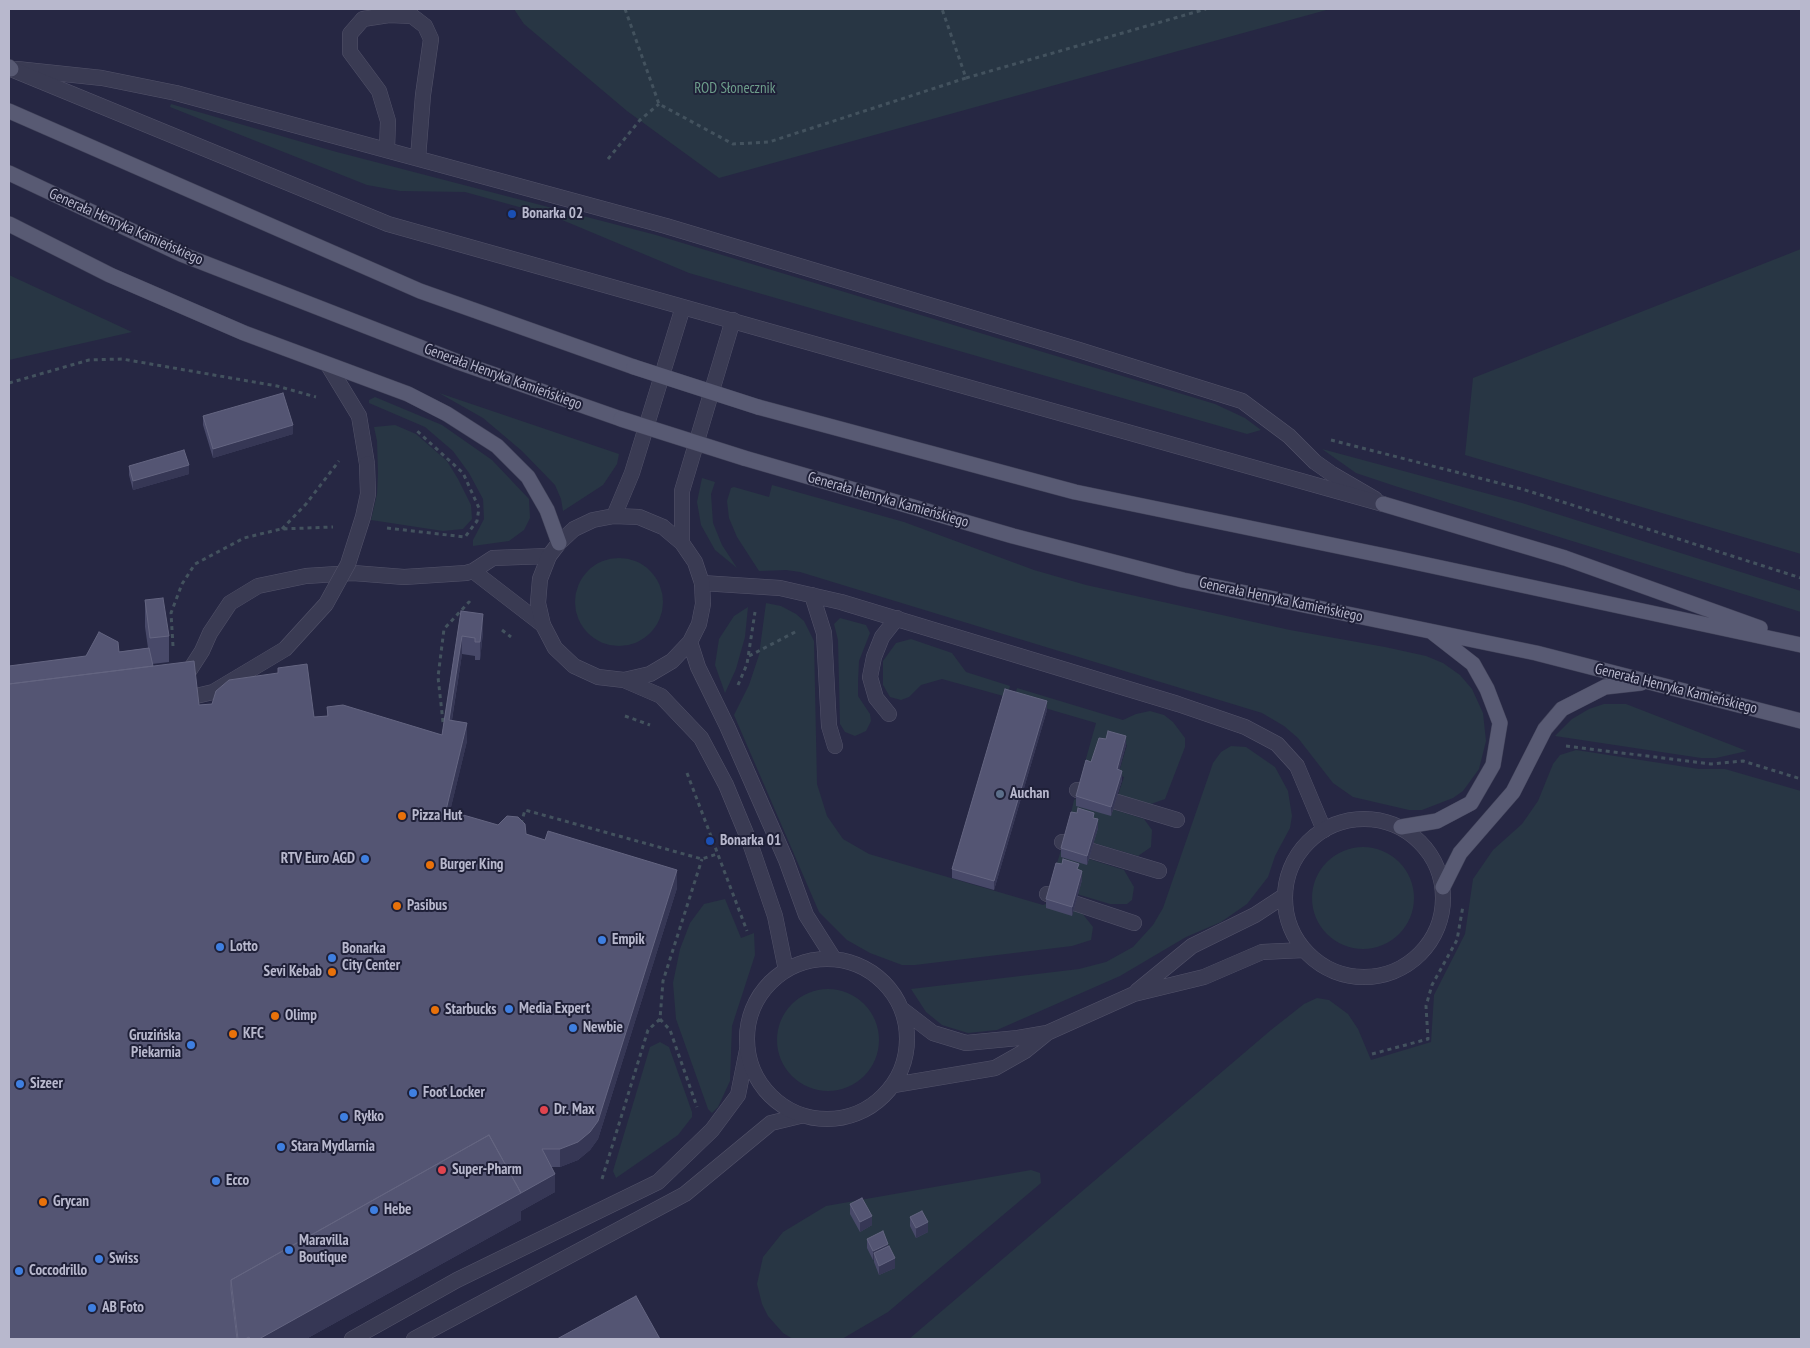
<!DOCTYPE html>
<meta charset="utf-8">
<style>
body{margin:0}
#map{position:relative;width:1810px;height:1348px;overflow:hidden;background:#262743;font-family:"PT Sans Narrow",sans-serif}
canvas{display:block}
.frame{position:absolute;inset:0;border:10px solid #b8b8cd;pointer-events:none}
</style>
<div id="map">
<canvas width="1810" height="1348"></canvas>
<div class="frame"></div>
</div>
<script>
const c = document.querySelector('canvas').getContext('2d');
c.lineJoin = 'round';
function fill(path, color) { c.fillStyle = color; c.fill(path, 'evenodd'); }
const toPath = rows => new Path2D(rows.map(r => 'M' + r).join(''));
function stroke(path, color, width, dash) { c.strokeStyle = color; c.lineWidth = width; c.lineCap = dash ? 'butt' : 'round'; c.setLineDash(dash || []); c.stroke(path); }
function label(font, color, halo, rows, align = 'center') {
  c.font = font + ' "PT Sans Narrow",sans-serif'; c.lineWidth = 4; c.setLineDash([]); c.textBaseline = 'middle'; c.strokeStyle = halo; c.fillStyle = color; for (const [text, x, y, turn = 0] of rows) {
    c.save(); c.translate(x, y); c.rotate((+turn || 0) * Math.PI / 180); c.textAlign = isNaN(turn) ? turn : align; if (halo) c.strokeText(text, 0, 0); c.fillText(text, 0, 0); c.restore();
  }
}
const green = toPath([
 [514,9,1330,9,719,178,627,111,524,24],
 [171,104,333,151,656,235,1215,404,1245,418,1261,430,1247,434,689,273,555,217,465,192,400,191,367,185,170,107],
 [1801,249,1801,554,1465,455,1473,378],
 [9,275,132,332,9,360],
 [439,393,619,454,617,464,603,485,563,511,561,499,555,485,522,451,483,418],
 [375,397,442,425,492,460,529,499,530,518,524,530,509,541,473,546,473,540,484,519,483,499,469,473,453,451,425,427,369,403,369,400],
 [395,425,416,434,447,461,458,479,471,505,472,519,463,529,443,531,371,520,377,494,378,473,377,441,374,427],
 [1322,449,1522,503,1801,591,1801,612,1398,487,1356,473],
 [702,478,715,482,711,494,713,523,722,545,737,568,715,550,701,525,697,502],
 [772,485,904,522,1034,570,1086,585,1290,630,1385,647,1426,656,1443,663,1460,675,1472,689,1483,713,1486,741,1479,769,1463,791,1453,798,1422,810,1409,810,1353,797,1333,783,1298,738,1284,726,1262,713,800,572,786,570,759,571,737,537,729,518,727,501,731,488,734,487,769,497],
 '575 602a44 44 0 1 1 88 0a44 44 0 1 1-88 0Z',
 [766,603,781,606,796,614,804,621,814,641,817,784,827,816,843,839,869,854,1043,905,1051,902,1082,913,1093,927,1091,940,1072,946,915,965,902,965,870,953,847,940,819,912,734,715,749,685,759,655],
 [748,607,745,637,736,669,725,693,715,665,719,639,734,616],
 [840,618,866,625,870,633,859,661,858,682,858,696,870,714,871,721,866,731,855,736,845,732,840,724,838,640,834,624],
 [911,639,952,653,966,672,1010,686,1007,697,942,679,921,685,909,697,901,700,890,697,883,685,883,661,896,643],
 [1017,688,1123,720,1136,714,1150,711,1164,715,1173,722,1185,738,1185,747,1165,799,1151,804,1118,795,1124,777,1118,775,1127,745,1108,740,1082,784,1080,780,1096,723,1014,699],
 [1604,704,1626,704,1747,751,1716,758,1701,758,1555,736,1572,719,1589,709],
 [1231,746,1246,747,1275,767,1288,791,1292,816,1290,828,1275,856,1268,877,1247,904,1221,922,1186,937,1120,976,997,1030,968,1033,942,1025,926,1012,911,989,1079,969,1106,962,1133,947,1153,925,1163,908,1213,763,1221,752],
 [1576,750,1699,769,1725,769,1801,791,1801,1339,909,1339,1271,1030,1304,1004,1317,998,1329,1000,1348,1014,1358,1029,1371,1060,1431,1042,1434,995,1465,934,1473,879,1493,850,1522,824,1538,801,1553,764,1560,755],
 [1077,798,1144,819,1152,830,1151,847,1138,856,1066,835,1074,800],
 '1312 898a51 51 0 1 1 102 0a51 51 0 1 1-102 0Z',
 [1061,850,1124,870,1134,887,1132,900,1127,904,1110,904,1050,886],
 [725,899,741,938,754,933,755,955,732,1026,730,1081,718,1107,712,1113,708,1109,676,1019,673,983,680,949,690,923,704,904],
 '777 1040a51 51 0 1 1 102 0a51 51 0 1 1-102 0Z',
 [660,1042,669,1047,692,1112,692,1117,678,1135,616,1178,613,1171,650,1047],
 [1031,1170,1040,1173,1041,1183,888,1312,842,1339,793,1339,783,1333,768,1316,762,1304,757,1284,763,1257,783,1232,826,1206]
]);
const path = toPath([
 [625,9,659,104,733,144,769,142,966,78,942,9],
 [966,78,1206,9],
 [608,159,640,120,659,104],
 [9,383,89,360,122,359,277,386,316,397],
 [1331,440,1522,489,1801,578],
 [387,528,465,537,477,521,479,508,463,473,416,430],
 [282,529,306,504,339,461],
 [502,630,511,637],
 [173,646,171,613,182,584,195,564,244,538,281,529,333,527],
 [749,656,797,631],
 [738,685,747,664,755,612],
 [625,716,650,725],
 [443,722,438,677,444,629,469,602,470,603],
 [1566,746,1711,764,1743,761,1801,779],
 [687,773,747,931],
 [521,824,525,810,702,859,717,854],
 [660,1019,670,1030,697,1107],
 [1372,1054,1428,1039,1426,1006,1432,985,1457,940,1463,906],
 [602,1179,648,1030,660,1019,663,981,702,859]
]);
const service = toPath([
 [17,69,102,78,176,93,666,226,1079,350,1242,401,1289,436,1315,462,1332,474,1375,499],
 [387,149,388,121,379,91,350,52,350,34,363,19,389,15,412,16,425,26,431,39,423,95,418,158],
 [328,365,359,416,367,464],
 [473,571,543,625],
 [702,583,780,588,841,602,1178,704,1245,727,1277,744,1297,766,1324,830],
 [812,595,824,633,829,726,835,746],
 [184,679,202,651,210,633,230,603,258,586,306,576,353,573,404,577,466,573,473,571,493,558,549,556],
 [889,714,876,698,870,677,874,657,882,637,897,618],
 [1077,790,1177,820],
 [1062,842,1159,871],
 [1047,894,1134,923],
 [352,1339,457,1280,658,1182,712,1130,738,1095,747,1050],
 [414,1339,685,1194,771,1123,800,1116]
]);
const minor = toPath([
 [11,69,388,224,1383,504],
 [614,516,632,473,683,307],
 [682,543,682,491,733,320],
 [690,642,698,667,727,726,786,860,806,915,834,959],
 [624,680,650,674,672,661,690,642,699,624,703,604,702,583,695,562,682,543,663,527,639,517,614,516,593,520,574,529,559,543,549,556,540,579,538,603,543,625,555,648,574,666,598,677,624,680,661,696,701,738,726,785,750,843,775,916,786,970],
 '1285 898a79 79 0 1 1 158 0a79 79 0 1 1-158 0Z',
 '747 1039a80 80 0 1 1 160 0a80 80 0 1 1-160 0Z',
 [1137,991,1192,946,1255,915,1284,896],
 [903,1010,933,1033,966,1043,1018,1038,1047,1033,1134,994,1204,977,1262,952,1304,950],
 [894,1085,995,1068,1025,1051,1046,1034]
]);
const primary = toPath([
 [9,67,11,69],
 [9,111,420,291,634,367],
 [9,173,181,254,458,362,621,419],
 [9,224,110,275,244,333,408,394,447,414,497,446,528,477,547,510,559,543],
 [758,407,1075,492,1395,558,1801,645],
 [744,458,1013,536,1183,580,1536,653,1801,721],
 [1383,504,1565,558,1760,628],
 [1401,827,1437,821,1471,803,1493,765,1500,723,1487,689,1473,664,1432,632],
 [1443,887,1460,853,1513,792,1545,729,1562,709,1605,687,1641,683]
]);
const serviceBridge = toPath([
 [196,696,213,692,285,649,326,604,348,564,363,517,368,494,367,464]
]);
const primaryBridge = toPath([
 [634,367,758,407],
 [621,419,744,458]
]);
const wall = toPath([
 [203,416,293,434,213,458,203,425],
 [129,466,189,474,133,490,129,475],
 [145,600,169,636,169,662,152,664,153,666,199,705,212,704,278,673,278,668,314,717,327,716,327,707,442,735,461,611,483,632,480,660,475,660,475,656,462,654,452,720,467,741,450,811,526,834,677,888,598,1139,590,1150,578,1160,560,1167,551,1167,555,1192,521,1211,521,1220,306,1339,9,1339,86,656,148,648,145,627],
 [1047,710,994,890,952,878,952,869],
 [1126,745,1119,770,1122,780,1111,816,1076,806,1076,796,1091,762],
 [1094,818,1098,828,1087,865,1061,857,1061,848],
 [1079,870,1082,880,1072,916,1046,908,1046,899],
 [850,1204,872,1225,860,1232,850,1214],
 [910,1217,928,1232,916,1238,910,1226],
 [867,1239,888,1247,895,1268,879,1275,874,1262,874,1260,873,1260,867,1248]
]);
const shadedWall = toPath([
 [293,425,293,434,213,458,213,449],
 [189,465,189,474,133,490,133,481],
 [483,614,483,632,480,660,480,642],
 [462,636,462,654,449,738,449,720],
 [1047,701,1047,710,994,890,994,881],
 [467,723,467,741,446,828,446,810],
 [1126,736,1126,745,1117,779,1117,769],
 [1122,771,1122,780,1111,816,1111,807],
 [1098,819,1098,828,1087,865,1087,856],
 [677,870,677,888,598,1139,590,1150,578,1160,560,1167,560,1149],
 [1082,871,1082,880,1072,916,1072,907],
 [555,1174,555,1192,521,1211,521,1220,306,1339,259,1339],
 [872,1216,872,1225,860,1232,860,1222],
 [928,1222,928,1232,916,1238,916,1228],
 [888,1244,888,1253,874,1253,874,1260,873,1260,873,1251],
 [895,1258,895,1268,879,1275,879,1266]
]);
const building = toPath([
 [283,393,293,425,213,449,203,416,283,393],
 [184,450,189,465,133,481,129,466,184,450],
 [163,598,169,636,150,638,145,600,163,598],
 [461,611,483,614,480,642,475,642,475,638,462,636,449,720,467,723,446,810,498,825,507,816,518,817,525,824,526,834,545,840,548,831,677,870,598,1121,590,1132,578,1142,560,1149,542,1149,555,1174,521,1193,489,1135,231,1280,231,1289,237,1339,9,1339,9,684,194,661,199,705,212,704,216,691,229,680,278,673,278,668,307,664,314,717,328,716,327,707,343,705,442,735,461,611],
 [99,632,118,642,119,652,149,648,153,666,9,684,9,666,86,656,99,632],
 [1005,689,1047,701,994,881,952,869,1005,689],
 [1108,731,1126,736,1117,769,1122,771,1111,807,1076,796,1086,760,1091,762,1099,738,1106,739,1108,731],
 [1078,808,1094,813,1093,818,1098,819,1087,856,1061,848,1071,812,1077,813,1078,808],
 [1063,859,1079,864,1077,869,1082,871,1072,907,1046,899,1056,863,1062,864,1063,859],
 [489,1135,521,1193,259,1339,250,1339,249,1337,245,1339,238,1339,231,1280,489,1135],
 [862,1198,872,1216,860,1222,850,1204,862,1198],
 [922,1211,928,1222,916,1228,910,1217,922,1211],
 [883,1231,888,1244,873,1251,867,1239,883,1231],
 [889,1246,895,1258,879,1266,874,1253,889,1246],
 [636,1296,660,1339,557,1339,636,1296]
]);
const markers = [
 [512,214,5,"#1a4fb4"],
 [1000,794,5,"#5c6f8a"],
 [402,816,5,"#e8710a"],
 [710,841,5,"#1a4fb4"],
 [365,859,5,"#3f7fe0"],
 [430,865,5,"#e8710a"],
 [397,906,5,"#e8710a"],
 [602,940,5,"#3f7fe0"],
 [220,947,5,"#3f7fe0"],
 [332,958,5,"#3f7fe0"],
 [332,972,5,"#e8710a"],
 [509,1009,5,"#3f7fe0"],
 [435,1010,5,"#e8710a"],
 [275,1016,5,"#e8710a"],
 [573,1028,5,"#3f7fe0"],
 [233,1034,5,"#e8710a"],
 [191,1045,5,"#3f7fe0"],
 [20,1084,5,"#3f7fe0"],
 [413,1093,5,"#3f7fe0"],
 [544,1110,5,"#e0444e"],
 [344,1117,5,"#3f7fe0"],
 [281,1147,5,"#3f7fe0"],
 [442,1170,5,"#e0444e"],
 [216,1181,5,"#3f7fe0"],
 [43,1202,5,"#e8710a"],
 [374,1210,5,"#3f7fe0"],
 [289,1250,5,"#3f7fe0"],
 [99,1259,5,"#3f7fe0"],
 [19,1271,5,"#3f7fe0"],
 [92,1308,5,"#3f7fe0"]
];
const parkNames = [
 ["ROD Słonecznik",735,89]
];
const poiNames = [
 ["Bonarka 02",522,214],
 ["Auchan",1010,794],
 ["Pizza Hut",412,816],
 ["Bonarka 01",720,841],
 ["RTV Euro AGD",355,859,"right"],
 ["Burger King",440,865],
 ["Pasibus",407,906],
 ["Empik",612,940],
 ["Lotto",230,947],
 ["Bonarka",342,949],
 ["City Center",342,966],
 ["Sevi Kebab",322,972,"right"],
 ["Media Expert",519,1009],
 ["Starbucks",445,1010],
 ["Olimp",285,1016],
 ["Newbie",583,1028],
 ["KFC",243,1034],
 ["Gruzińska",181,1036,"right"],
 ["Piekarnia",181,1053,"right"],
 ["Sizeer",30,1084],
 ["Foot Locker",423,1093],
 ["Dr. Max",554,1110],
 ["Ryłko",354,1117],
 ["Stara Mydlarnia",291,1147],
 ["Super-Pharm",452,1170],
 ["Ecco",226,1181],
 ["Grycan",53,1202],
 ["Hebe",384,1210],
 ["Maravilla",299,1241],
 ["Boutique",299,1258],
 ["Swiss",109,1259],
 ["Coccodrillo",29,1271],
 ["AB Foto",102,1308]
];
const streetNames = [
 ["Generała Henryka Kamieńskiego",126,227,24],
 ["Generała Henryka Kamieńskiego",503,377,20],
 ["Generała Henryka Kamieńskiego",888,500,16],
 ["Generała Henryka Kamieńskiego",1281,600,12],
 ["Generała Henryka Kamieńskiego",1676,689,14]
];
fill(green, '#283644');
stroke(service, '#53536a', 16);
stroke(minor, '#53536a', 16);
stroke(primary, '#414259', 16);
stroke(path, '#43525e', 3, [4, 4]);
stroke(service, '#3a3b53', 15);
stroke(minor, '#3a3b53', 15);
stroke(primary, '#585a73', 15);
stroke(serviceBridge, '#53536a', 16, []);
stroke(primaryBridge, '#414259', 16, []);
stroke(serviceBridge, '#3a3b53', 15);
stroke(primaryBridge, '#585a73', 15);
fill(wall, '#484969');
fill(shadedWall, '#363755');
fill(building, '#545573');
stroke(building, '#646581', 1);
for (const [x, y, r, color] of markers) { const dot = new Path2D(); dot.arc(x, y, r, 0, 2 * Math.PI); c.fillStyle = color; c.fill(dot); stroke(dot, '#1f2038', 2); }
label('15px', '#6e9e8b', '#1f2038', parkNames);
label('bold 15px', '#b8b8cd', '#1f2038', poiNames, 'left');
label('15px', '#b8b8cd', '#1f2038', streetNames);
</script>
